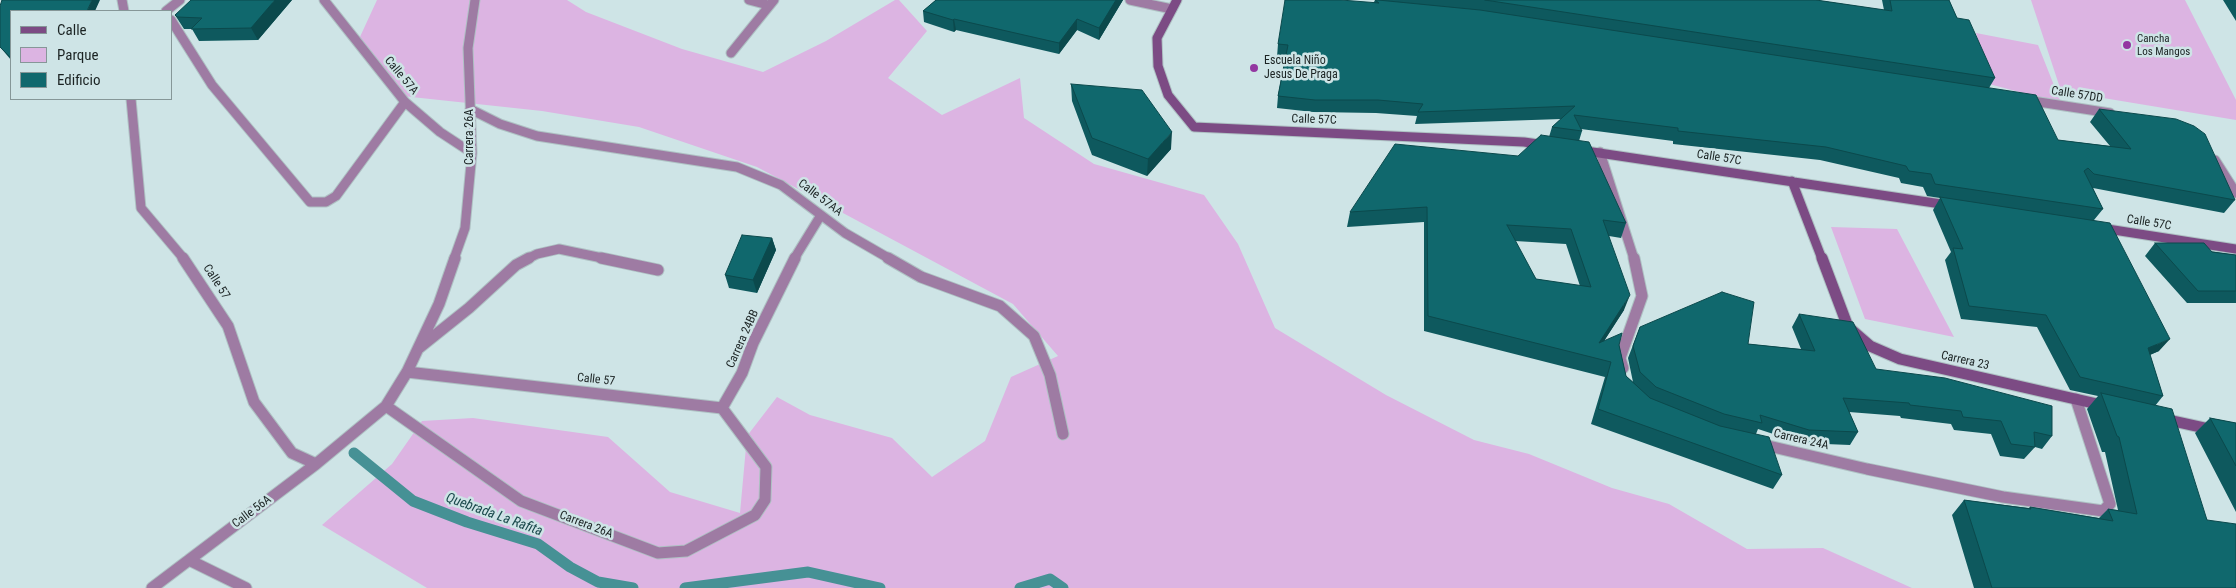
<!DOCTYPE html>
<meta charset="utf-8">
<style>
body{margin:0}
#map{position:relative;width:2236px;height:588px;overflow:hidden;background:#cee4e6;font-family:"Roboto Condensed",sans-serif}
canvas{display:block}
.legend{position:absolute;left:10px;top:10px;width:162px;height:90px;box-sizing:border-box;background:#cee4e6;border:1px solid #869798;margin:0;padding:6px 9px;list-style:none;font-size:15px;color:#1b2323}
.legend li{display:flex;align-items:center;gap:10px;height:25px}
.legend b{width:25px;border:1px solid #869798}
</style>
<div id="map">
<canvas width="2236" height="588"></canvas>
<ul class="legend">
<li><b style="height:6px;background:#7c4b84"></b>Calle</li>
<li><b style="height:14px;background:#dcb4e2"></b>Parque</li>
<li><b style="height:14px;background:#10686d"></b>Edificio</li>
</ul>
</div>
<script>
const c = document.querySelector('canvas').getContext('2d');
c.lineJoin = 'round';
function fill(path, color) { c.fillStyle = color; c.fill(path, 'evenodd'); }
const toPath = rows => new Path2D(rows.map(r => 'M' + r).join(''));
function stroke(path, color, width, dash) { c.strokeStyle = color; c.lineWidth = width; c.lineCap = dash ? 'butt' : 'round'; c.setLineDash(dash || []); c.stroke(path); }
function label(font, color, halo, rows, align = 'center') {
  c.font = font + ' "Roboto Condensed",sans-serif'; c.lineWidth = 5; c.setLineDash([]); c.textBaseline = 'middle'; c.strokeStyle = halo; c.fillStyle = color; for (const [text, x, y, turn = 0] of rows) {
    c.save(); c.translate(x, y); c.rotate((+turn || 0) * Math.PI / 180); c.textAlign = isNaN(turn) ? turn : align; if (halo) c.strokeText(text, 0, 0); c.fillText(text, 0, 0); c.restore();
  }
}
const green = toPath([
 [377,0,567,0,586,12,682,49,763,72,826,41,895,0,899,0,927,31,888,78,942,115,1020,78,1024,118,1094,164,1204,195,1238,244,1275,328,1386,395,1474,440,1529,454,1612,488,1669,504,1747,549,1823,548,1912,588,427,588,322,525,392,464,422,421,473,418,608,437,670,492,740,513,747,436,777,397,810,415,892,438,932,477,985,441,1011,377,1058,356,1013,304,757,167,639,127,542,111,393,95,359,39],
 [2031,0,2185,0,2236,100,2236,120,2061,91],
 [1976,33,2038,45,2061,103,1989,84],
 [1831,227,1897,229,1954,337,1865,319]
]);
const stream = toPath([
 [354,453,413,501,467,522,538,544,570,567,598,582,633,588],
 [685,588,808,572,880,588],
 [1020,588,1050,579,1063,588]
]);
const streetFar1 = toPath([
 [122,0,124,11],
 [324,0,405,102,440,132,472,153],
 [749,0,768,5],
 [1130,0,1172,9],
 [166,11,180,0],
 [171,20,212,85,310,202,326,202,336,196,405,102],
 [731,53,774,0],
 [131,99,141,208,184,259],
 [2026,100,2110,113],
 [470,109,500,124,537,136,737,167,781,185,845,233,890,259],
 [1600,152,1634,259],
 [2215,160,2236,193],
 [454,259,465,228,472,153,468,48,475,0],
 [527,259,537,254,559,249,607,259],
 [794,259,821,215]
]);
const street = toPath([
 [183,258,228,326,254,402,292,453,316,464],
 [601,258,658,270],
 [888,258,921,277,1000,306,1034,336,1050,375,1063,434],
 [419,348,469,308,516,265,529,258],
 [1623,368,1620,358,1642,296,1634,258],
 [407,372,722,408],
 [386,406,521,501,658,553,686,551,755,515,765,500,766,467,722,408,742,373,753,343,795,258],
 [1760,444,1867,469,2003,497,2103,511,2110,504,2076,399],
 [189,560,246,588],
 [152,588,316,464,386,406,407,372,439,304,455,258]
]);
const secondaryFar1 = toPath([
 [1177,0,1157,38,1158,66,1168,95,1194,127,1524,142,1545,145],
 [1579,150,1948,205],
 [1792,181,1822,259],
 [2101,228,2236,249]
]);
const secondary = toPath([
 [1822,258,1848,327,1870,346,1900,359,2106,406],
 [2164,419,2236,435]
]);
const wall = toPath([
 [292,0,258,40,199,41,192,29,184,29,175,15],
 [936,0,1123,0,1099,40,1077,30,1059,54,956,30,954,32,924,22,923,11],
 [1375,0,1816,0,1884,10,1882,0,1949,0,1957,18,1995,78,1989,88,2058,140,2110,146,2090,122,2099,109,2235,200,2224,213,2093,188,2103,209,2094,220,2159,351,2150,355,2163,396,2155,406,2207,520,2236,588,1974,588,1952,515,1964,500,2029,508,2030,507,2099,518,2108,509,2118,510,2105,452,2102,452,2087,409,2098,396,2070,390,2037,327,1961,319,1945,260,1951,252,1933,210,1940,198,1927,196,1923,187,1901,183,1899,178,1820,160,1673,144,1673,141,1581,129,1582,131,1579,141,1626,223,1621,238,1609,236,1624,310,1604,341,1619,345,1626,376,1633,382,1628,358,1640,327,1748,344,1801,349,1792,327,1799,314,1876,369,2052,436,2042,449,2035,447,2024,459,2000,456,1991,434,1954,430,1951,424,1901,418,1900,416,1849,412,1858,432,1850,445,1801,443,1758,429,1756,434,1782,475,1773,489,1591,424,1605,377,1424,331,1424,222,1347,227,1350,212,1518,156,1549,137,1552,127,1561,119,1415,124,1417,116,1376,113,1313,112,1277,108,1278,96,1285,57,1277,57,1278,44,1374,2],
 [1515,241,1566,244,1580,286,1536,279],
 [2223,0,2236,0,2236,21],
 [11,11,11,60,0,47],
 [1071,84,1171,149,1147,176,1092,155,1072,101],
 [772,238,776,250,757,293,729,288,725,275],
 [2155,243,2236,255,2236,303,2187,303,2145,256],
 [2210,418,2236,423,2236,512,2195,433]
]);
const shadedWall = toPath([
 [92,0,100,0,95,11,87,11],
 [275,0,292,0,258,40,251,28],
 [1116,0,1123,0,1099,40,1099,28],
 [954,19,956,30,954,32,953,20],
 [1077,19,1077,30,1059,54,1059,43],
 [1172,132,1171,149,1147,176,1148,159],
 [772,238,776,250,757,293,753,280],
 [1630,295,1624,310,1593,358,1599,343],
 [2170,339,2159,351,2137,360,2148,348]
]);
const building = toPath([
 [2,0,92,0,87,11,11,11,11,58,0,47,0,6,2,0],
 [191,0,275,0,251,28,191,29,202,18,177,17,175,15,191,0],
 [936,0,1116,0,1099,28,1077,19,1059,43,954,19,953,20,923,11,936,0],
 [1285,0,1341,0,1379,3,1375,0,1378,0,1480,10,2036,95,2058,140,2131,149,2099,109,2176,119,2194,126,2205,134,2235,200,2094,174,2088,168,2084,171,2103,209,1935,184,1931,174,1909,171,1906,166,1826,147,1678,131,1678,128,1574,115,1582,131,1552,127,1575,106,1418,112,1423,104,1378,100,1315,100,1278,96,1288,45,1278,44,1285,0],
 [1485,0,1816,0,1892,11,1890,0,1949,0,1957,18,1969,20,1995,78,1485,0],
 [1071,84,1142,90,1172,132,1148,159,1092,138,1071,84],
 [1541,135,1589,142,1626,223,1603,220,1630,295,1599,343,1622,333,1619,345,1626,376,1650,398,1720,426,1769,437,1782,475,1598,409,1611,362,1428,316,1427,207,1350,212,1395,144,1518,156,1541,135],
 [1507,225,1571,229,1591,287,1536,279,1507,225],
 [1940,197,2110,223,2170,339,2148,348,2163,396,2080,377,2046,315,1969,306,1953,248,1963,249,1940,197],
 [742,235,772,238,753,280,725,275,742,235],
 [2155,243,2204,243,2212,252,2236,255,2236,291,2198,291,2155,243],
 [1722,292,1754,302,1748,344,1815,351,1799,314,1853,322,1876,369,1945,378,2052,406,2052,436,2034,432,2035,447,2011,444,2001,421,1963,417,1961,411,1910,405,1909,403,1843,398,1858,432,1809,430,1760,415,1762,423,1724,414,1656,387,1640,372,1633,346,1640,327,1722,292],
 [2101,393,2172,409,2207,520,2236,524,2236,588,1992,588,1964,500,2031,509,2030,507,2113,521,2108,509,2137,514,2119,437,2117,436,2101,393],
 [2210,418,2236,423,2236,466,2210,418]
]);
const markers = [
 [2127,45,5,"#9337a1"],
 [1254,68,5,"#9337a1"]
];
const farPoinames = [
 ["Cancha",2137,39],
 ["Los Mangos",2137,52]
];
const poiNames = [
 ["Escuela Niño",1264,61],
 ["Jesus De Praga",1264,75]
];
const streetNames = [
 ["Calle 57A",401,76,50],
 ["Calle 57DD",2077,95,9],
 ["Calle 57C",1314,120,2],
 ["Carrera 26A",470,137,-90],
 ["Calle 57C",1719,158,9],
 ["Calle 57AA",820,198,37],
 ["Calle 57C",2149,223,9],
 ["Calle 57",216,282,57],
 ["Carrera 24BB",743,339,-66],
 ["Carrera 23",1965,361,13],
 ["Calle 57",596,380,6],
 ["Carrera 24A",1801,440,13],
 ["Calle 56A",252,512,-37],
 ["Carrera 26A",586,525,21]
];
const waterNames = [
 ["Quebrada La Rafita",494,515,20]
];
fill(green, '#dcb4e2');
stroke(stream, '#469195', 11);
stroke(streetFar1, '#aec1c3', 11);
stroke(street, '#aec1c3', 13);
stroke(secondaryFar1, '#aec1c3', 11);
stroke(secondary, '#aec1c3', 13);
stroke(streetFar1, '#9e7ba3', 9);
stroke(street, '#9e7ba3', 11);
stroke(secondaryFar1, '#7c4b84', 9);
stroke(secondary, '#7c4b84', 11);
fill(wall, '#0e595e');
fill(shadedWall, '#0b494c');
fill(building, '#10686d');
stroke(building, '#0b494c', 1);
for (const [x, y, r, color] of markers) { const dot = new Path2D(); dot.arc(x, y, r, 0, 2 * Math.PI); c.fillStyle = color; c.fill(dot); stroke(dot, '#cee4e6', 2); }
label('11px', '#1b2323', '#cee4e6', farPoinames, 'left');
label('12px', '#1b2323', '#cee4e6', poiNames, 'left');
label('12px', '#1b2323', '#cee4e6', streetNames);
label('italic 14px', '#1b494c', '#cee4e6', waterNames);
</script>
